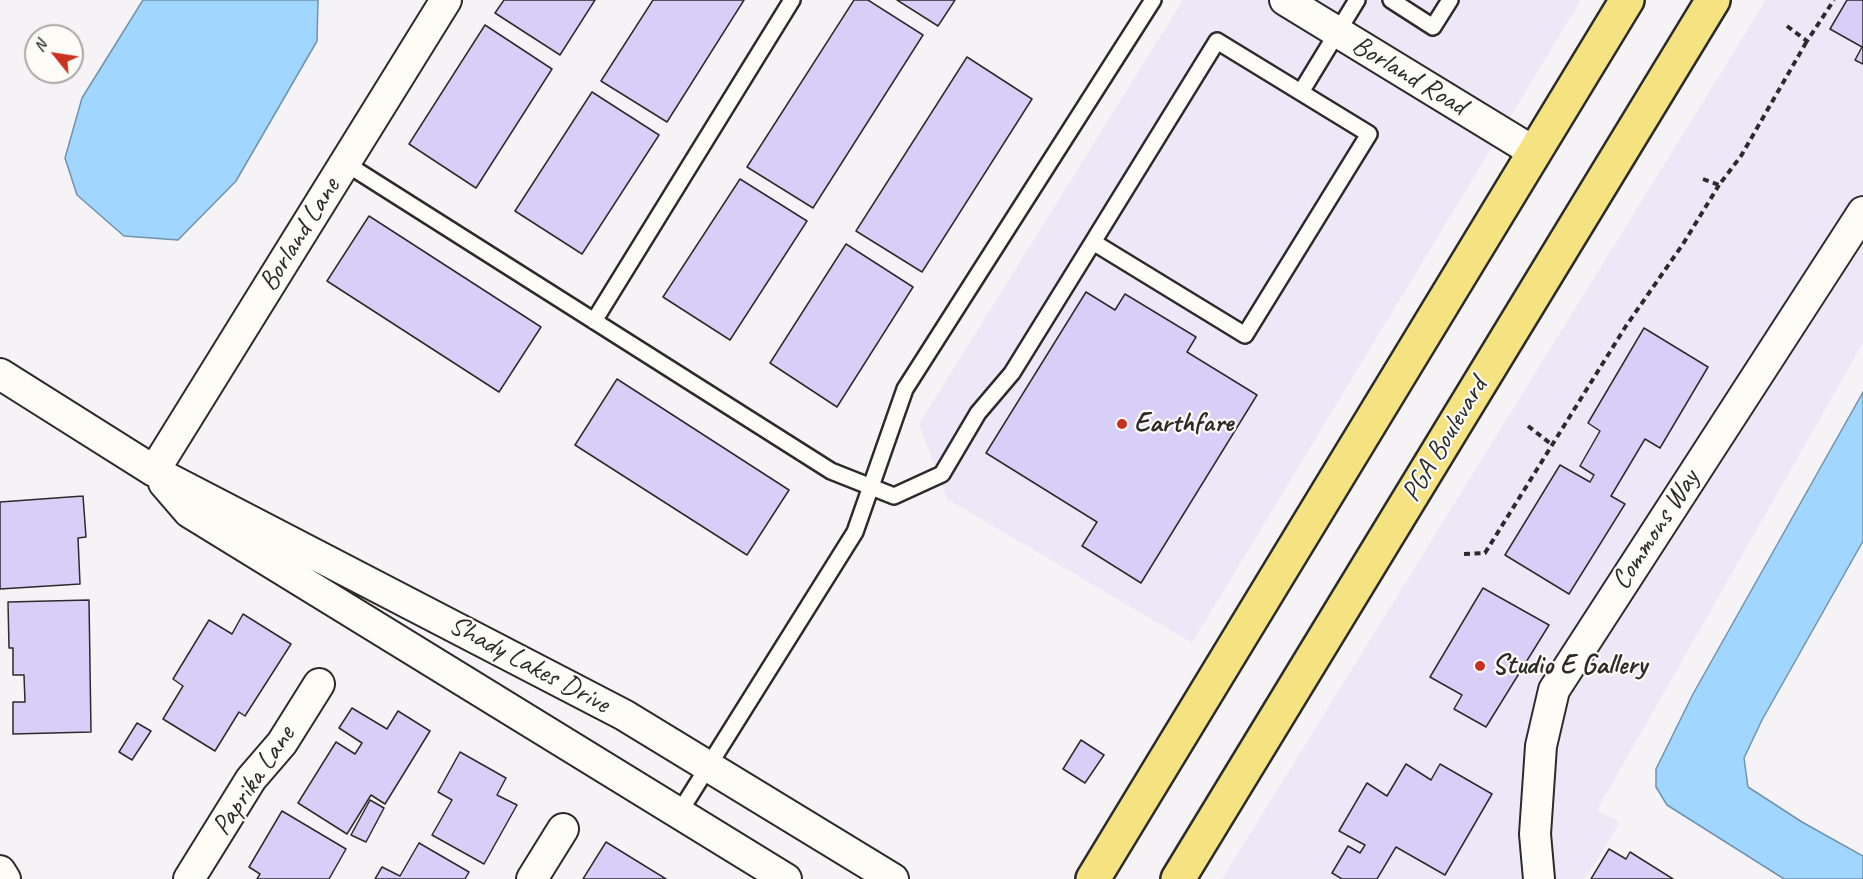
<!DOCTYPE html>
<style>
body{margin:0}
#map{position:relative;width:1863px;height:879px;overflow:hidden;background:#f6f3f7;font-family:Caveat,sans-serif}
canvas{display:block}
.north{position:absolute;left:24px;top:24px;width:60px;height:60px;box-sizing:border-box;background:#fdfcf7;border:2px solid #a9a8a5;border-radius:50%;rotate:300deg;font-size:16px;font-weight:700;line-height:24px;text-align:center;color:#2b2b2b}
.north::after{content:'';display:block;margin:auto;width:21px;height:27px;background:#c8321e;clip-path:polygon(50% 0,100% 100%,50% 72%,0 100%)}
</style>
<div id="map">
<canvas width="1863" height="879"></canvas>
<div class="north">N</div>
</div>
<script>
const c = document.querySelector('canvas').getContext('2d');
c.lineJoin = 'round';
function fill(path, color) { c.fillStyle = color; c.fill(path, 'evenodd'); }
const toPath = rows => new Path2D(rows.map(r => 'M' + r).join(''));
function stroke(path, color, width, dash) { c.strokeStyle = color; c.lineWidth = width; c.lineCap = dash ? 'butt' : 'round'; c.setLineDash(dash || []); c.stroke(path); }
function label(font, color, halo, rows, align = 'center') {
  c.font = font + ' Caveat,sans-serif'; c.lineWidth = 4.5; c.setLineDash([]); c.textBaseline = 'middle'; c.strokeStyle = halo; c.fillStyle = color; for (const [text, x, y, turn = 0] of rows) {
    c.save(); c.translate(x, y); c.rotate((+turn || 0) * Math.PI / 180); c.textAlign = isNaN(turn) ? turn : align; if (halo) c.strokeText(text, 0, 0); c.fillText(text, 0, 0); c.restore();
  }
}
const built = toPath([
 [1183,0,1581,0,1192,643,947,499,919,424],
 [1766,0,1863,0,1863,343,1597,810,1620,823,1585,879,1222,879]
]);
const water = toPath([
 [143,0,318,0,317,41,236,181,178,240,124,236,77,195,65,158,82,98,143,0],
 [1863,392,1863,541,1762,720,1744,758,1748,787,1802,822,1863,856,1863,879,1784,879,1667,805,1656,787,1656,769,1693,694,1863,392]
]);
const building = toPath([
 [504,0,595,0,560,55,495,13,504,0],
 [653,0,744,0,667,122,601,81,653,0],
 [854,0,868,0,923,35,813,208,747,167,854,0],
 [897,0,955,0,938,26,897,0],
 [1847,0,1863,0,1863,64,1855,60,1862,47,1830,29,1847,0],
 [485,25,552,69,476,188,409,144,485,25],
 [967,57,1032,99,922,272,856,231,967,57],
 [592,92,659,135,582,254,515,211,592,92],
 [740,179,807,221,730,340,663,297,740,179],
 [369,216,541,327,499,392,327,281,369,216],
 [846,244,913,287,837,407,770,363,846,244],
 [1086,292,1115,310,1125,294,1196,337,1187,352,1257,395,1141,583,1082,546,1097,522,986,453,1086,292],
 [1644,328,1708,367,1660,448,1645,439,1611,496,1625,504,1569,594,1505,555,1560,465,1590,482,1594,475,1580,466,1600,431,1588,423,1644,328],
 [617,379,789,490,747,555,575,445,617,379],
 [83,496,86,537,78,538,80,584,0,589,0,502,83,496],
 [1483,588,1549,625,1486,727,1454,709,1462,695,1430,677,1483,588],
 [89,600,91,732,13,734,13,702,25,702,24,675,13,675,13,648,9,648,8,602,89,600],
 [243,614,291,644,245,716,239,712,215,751,163,719,183,686,173,679,209,620,232,634,243,614],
 [352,708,387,729,398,711,430,731,385,804,371,795,347,834,298,803,336,742,355,754,362,743,339,728,352,708],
 [137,723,151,731,132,760,119,752,137,723],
 [1081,740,1104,755,1085,783,1063,769,1081,740],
 [460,752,506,778,497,795,517,805,484,864,432,835,452,800,438,792,460,752],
 [1406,764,1431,780,1440,764,1492,794,1445,875,1396,847,1377,879,1342,879,1332,873,1348,846,1360,853,1365,845,1339,831,1367,783,1387,796,1406,764],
 [370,800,384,808,366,842,351,835,370,800],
 [282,811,346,849,329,879,257,879,260,874,249,867,282,811],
 [606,842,666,879,583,879,606,842],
 [419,843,469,872,465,879,375,879,382,867,400,876,419,843],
 [1609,849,1626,859,1630,852,1673,879,1591,879,1609,849]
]);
const path = toPath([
 [1787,26,1807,41,1834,0],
 [1703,179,1719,185,1741,156,1807,41],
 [1528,426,1551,444],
 [1464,554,1485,553,1626,326,1683,244,1719,185]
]);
const service = toPath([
 [1391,0,1433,27,1450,0],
 [1217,41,1369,134,1245,335,1093,242,1217,41],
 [1301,92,1357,0],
 [345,163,831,471,894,496,942,474,978,413,1012,373,1093,242],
 [594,321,792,0],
 [679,813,855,532,905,389,1153,0]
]);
const minor = toPath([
 [1285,0,1534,152],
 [0,374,154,471,624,715,893,879],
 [154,471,446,0],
 [164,483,189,512,786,879],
 [0,871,5,879],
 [189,879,251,779,282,743,319,684],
 [532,879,563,829],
 [1539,879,1535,834,1541,746,1554,690,1863,212]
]);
const primary = toPath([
 [1093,879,1627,0],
 [1178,879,1713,0]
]);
const markers = [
 [1122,424,6,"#c8321e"],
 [1480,666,6,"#c8321e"]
];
const streetNames = [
 ["Borland Road",1409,76,31],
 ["Borland Lane",300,235,-58],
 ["PGA Boulevard",1445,440,-59],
 ["Commons Way",1656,530,-57],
 ["Shady Lakes Drive",529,665,28],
 ["Paprika Lane",254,781,-56]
];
const poiNames = [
 ["Earthfare",1134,424],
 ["Studio E Gallery",1492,666]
];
fill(built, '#ede8f7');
fill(water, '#a0d6ff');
stroke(water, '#7192aa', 1.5);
fill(building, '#d8cff8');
stroke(building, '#2b2b2b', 1.5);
stroke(service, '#2b2b2b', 20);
stroke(minor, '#2b2b2b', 34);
stroke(primary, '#2b2b2b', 38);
stroke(path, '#2b2b2b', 4, [6, 4.5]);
stroke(service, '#fdfcf7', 15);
stroke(minor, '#fdfcf7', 30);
stroke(primary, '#f5e382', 33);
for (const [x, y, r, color] of markers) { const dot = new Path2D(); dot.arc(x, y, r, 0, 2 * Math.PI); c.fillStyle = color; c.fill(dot); stroke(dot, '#fdfcf7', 2); }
label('28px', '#2b2b2b', '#fdfcf7', streetNames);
label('bold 28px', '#2b2b2b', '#fdfcf7', poiNames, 'left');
</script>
